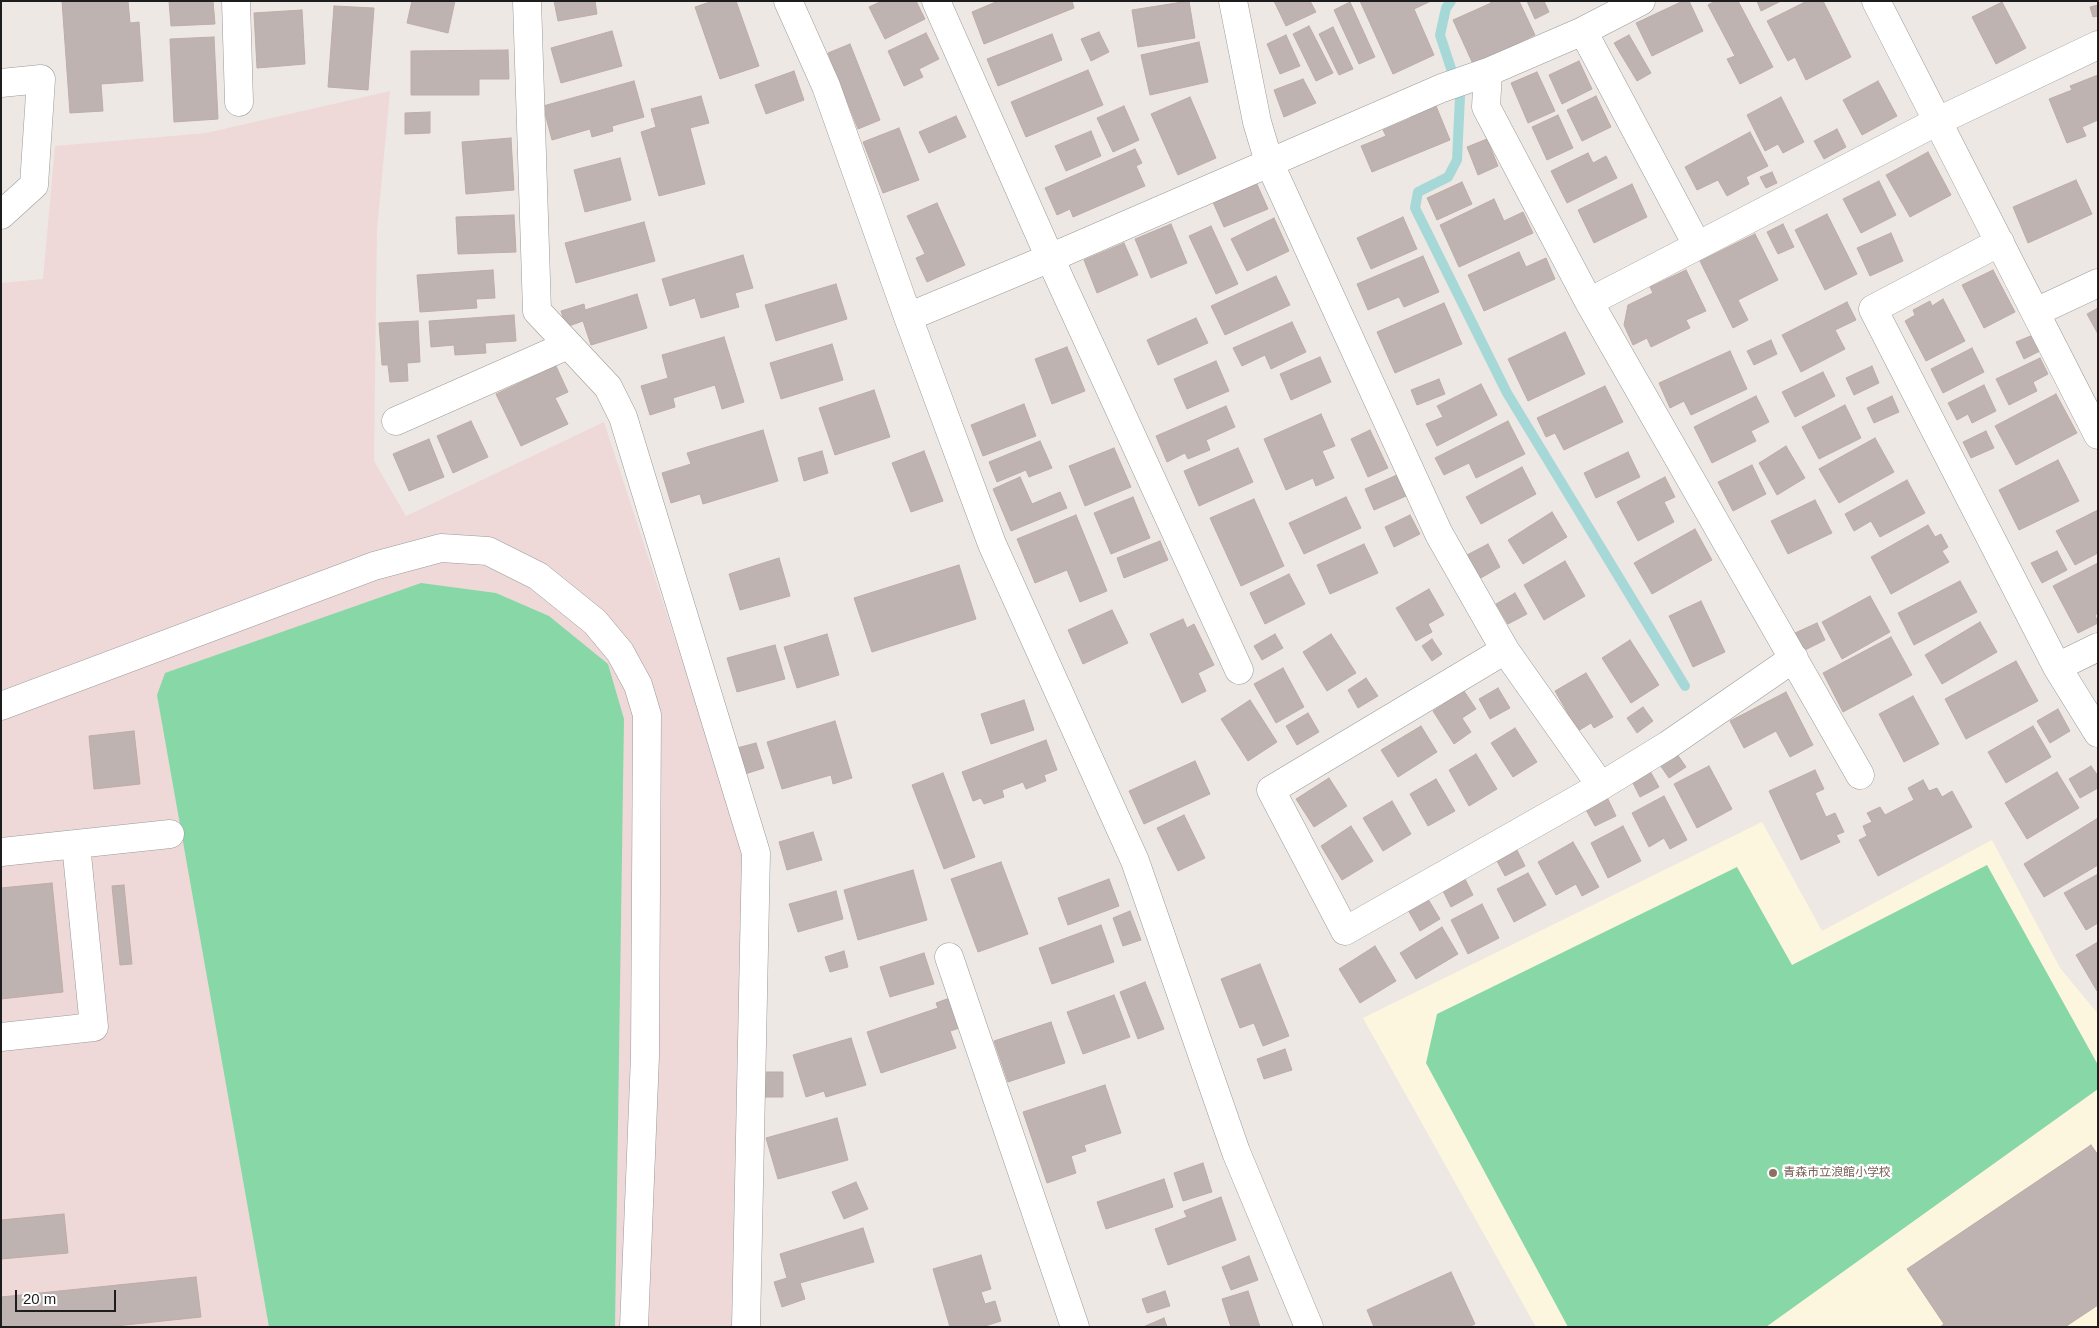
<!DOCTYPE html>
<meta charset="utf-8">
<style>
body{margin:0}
#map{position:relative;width:2099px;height:1328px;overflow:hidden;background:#eee8e4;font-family:Helvetica,sans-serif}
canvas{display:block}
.frame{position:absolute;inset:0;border:2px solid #1d1d1d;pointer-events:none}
.scale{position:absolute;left:15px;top:1290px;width:101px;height:22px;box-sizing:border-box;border:2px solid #1d1d1d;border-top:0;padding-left:6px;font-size:15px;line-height:18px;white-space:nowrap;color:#1d1d1d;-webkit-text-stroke:4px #fff;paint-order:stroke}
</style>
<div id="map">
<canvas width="2099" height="1328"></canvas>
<div class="frame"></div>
<div class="scale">20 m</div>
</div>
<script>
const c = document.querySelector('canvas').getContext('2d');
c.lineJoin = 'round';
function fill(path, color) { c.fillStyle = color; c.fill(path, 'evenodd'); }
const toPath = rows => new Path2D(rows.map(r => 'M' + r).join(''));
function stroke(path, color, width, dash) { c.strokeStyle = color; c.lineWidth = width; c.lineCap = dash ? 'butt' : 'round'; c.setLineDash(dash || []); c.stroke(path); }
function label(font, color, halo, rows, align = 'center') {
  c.font = font + ' Helvetica,"Noto Sans JP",sans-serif'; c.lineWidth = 4.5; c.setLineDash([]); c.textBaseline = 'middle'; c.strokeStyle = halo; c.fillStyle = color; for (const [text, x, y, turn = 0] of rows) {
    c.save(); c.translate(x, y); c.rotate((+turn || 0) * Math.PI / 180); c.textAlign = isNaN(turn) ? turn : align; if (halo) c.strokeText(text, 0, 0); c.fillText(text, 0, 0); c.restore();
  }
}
const education = toPath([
 [1762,822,1822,931,1992,840,2060,968,2098,1014,2098,1327,1536,1327,1363,1018]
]);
const military = toPath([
 [390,91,377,230,374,461,406,516,604,422,745,853,733,1327,1,1327,1,283,43,279,55,146,206,133]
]);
const pitch = toPath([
 [421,583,496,593,549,616,608,664,624,719,615,1327,269,1327,157,695,165,673],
 [1987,865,2098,1065,2098,1089,1766,1327,1568,1327,1426,1063,1437,1014,1737,867,1792,965]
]);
const stream = toPath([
 [1451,1,1446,8,1440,35,1460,96,1457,160,1448,177,1418,192,1415,208,1507,393,1685,686]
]);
const building = toPath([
 [62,1,128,1,130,23,139,22,143,81,101,84,103,111,70,113,62,1],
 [169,1,213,1,215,24,171,26,169,1],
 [412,1,455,1,448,33,407,23,412,1],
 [554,1,595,1,597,14,558,21,554,1],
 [713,1,736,1,759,66,720,79,695,7,713,1],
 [882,1,916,1,925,19,885,39,869,7,882,1],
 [998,1,1072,1,1074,8,984,44,972,12,998,1],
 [1189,1,1195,38,1138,47,1132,10,1189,1],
 [1274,1,1310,1,1316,12,1286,26,1274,1],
 [1360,1,1431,1,1414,9,1434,55,1393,74,1360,1],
 [1490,1,1519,1,1535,35,1473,64,1453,20,1491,3,1490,1],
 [1527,1,1544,1,1549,12,1535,19,1527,1],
 [1683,1,1689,1,1703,31,1652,56,1636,23,1683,1],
 [1715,1,1738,1,1773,67,1740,84,1727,59,1735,56,1708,5,1715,1],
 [1757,1,1781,1,1761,11,1757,1],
 [1807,1,1823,1,1851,57,1806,80,1795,57,1788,61,1767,21,1807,1],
 [1350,2,1375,57,1359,64,1334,10,1350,2],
 [2002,2,2026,48,1996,64,1972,17,2002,2],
 [2098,5,2098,16,2093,17,2090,7,2098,5],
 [334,6,374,8,368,90,328,87,334,6],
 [302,10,305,64,257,68,254,13,302,10],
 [1309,26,1333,73,1316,81,1293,34,1309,26],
 [1333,27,1353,69,1339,75,1319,34,1333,27],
 [612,31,622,66,561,83,551,48,612,31],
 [1099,32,1109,52,1091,61,1081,39,1099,32],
 [926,33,939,59,919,69,923,77,904,86,888,51,926,33],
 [1052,34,1062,60,998,86,987,59,1052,34],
 [1286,35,1300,66,1280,74,1267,44,1286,35],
 [1629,35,1651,73,1637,81,1614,43,1629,35],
 [214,37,218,119,174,122,170,39,214,37],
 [1199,42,1208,82,1150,95,1141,55,1199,42],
 [850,44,880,120,858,129,828,53,850,44],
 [508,50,509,79,479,79,479,95,411,95,411,51,508,50],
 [1579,61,1592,89,1562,104,1549,75,1579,61],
 [1088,70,1103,105,1026,137,1011,102,1088,70],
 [794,71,804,100,766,114,755,85,794,71],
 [1537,72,1555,111,1528,123,1511,83,1537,72],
 [2098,75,2098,120,2082,127,2086,136,2067,143,2049,99,2072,90,2070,86,2098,75],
 [1303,79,1316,103,1284,117,1274,90,1303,79],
 [634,81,644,117,612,126,613,131,592,137,590,129,552,140,543,106,634,81],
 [1878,81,1897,116,1862,135,1843,100,1878,81],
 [701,96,709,123,690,128,705,184,659,196,641,132,656,127,651,109,701,96],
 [1596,96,1611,127,1582,141,1567,110,1596,96],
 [1190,97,1216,158,1178,175,1151,114,1190,97],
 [1781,97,1804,142,1783,153,1778,144,1765,151,1747,115,1781,97],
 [1434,101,1450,140,1372,172,1361,146,1386,136,1383,130,1411,118,1408,112,1434,101],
 [1124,106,1139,140,1113,152,1097,118,1124,106],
 [430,112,430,133,405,134,405,113,430,112],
 [1558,115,1573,148,1547,160,1532,127,1558,115],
 [956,116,966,137,929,153,919,132,956,116],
 [899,128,919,180,883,193,863,142,899,128],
 [1837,129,1846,147,1824,159,1814,141,1837,129],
 [1091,131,1101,156,1066,171,1055,146,1091,131],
 [1750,132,1768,166,1746,177,1749,184,1727,196,1718,180,1697,190,1685,167,1750,132],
 [511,138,514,190,466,194,462,142,511,138],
 [1487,139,1498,166,1478,175,1467,147,1487,139],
 [1135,149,1142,163,1136,166,1145,186,1073,217,1070,209,1057,215,1045,188,1135,149],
 [1928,152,1951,195,1910,217,1886,175,1928,152],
 [1588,153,1593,163,1606,156,1617,178,1567,203,1551,171,1588,153],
 [620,158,631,200,585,212,574,170,620,158],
 [1772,172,1777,183,1766,188,1760,177,1772,172],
 [2076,180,2092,214,2028,243,2013,207,2076,180],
 [1879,181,1896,215,1861,233,1843,199,1879,181],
 [1256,182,1268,209,1224,227,1212,200,1256,182],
 [1462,182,1472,204,1437,220,1427,198,1462,182],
 [1632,184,1647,217,1594,243,1578,210,1632,184],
 [1494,199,1504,221,1523,212,1533,233,1459,267,1440,225,1494,199],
 [937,203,965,265,927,282,916,258,925,254,907,216,937,203],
 [1827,214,1857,274,1825,290,1795,230,1827,214],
 [514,215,516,252,458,254,456,217,514,215],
 [1403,217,1417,249,1371,269,1357,238,1403,217],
 [1274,218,1289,251,1247,271,1231,239,1274,218],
 [644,222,655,261,576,283,565,243,644,222],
 [1171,224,1187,263,1151,278,1135,239,1171,224],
 [1783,224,1794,247,1778,254,1767,232,1783,224],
 [1211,226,1238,284,1216,294,1189,236,1211,226],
 [1891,233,1903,261,1870,276,1857,248,1891,233],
 [1755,234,1778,280,1738,300,1748,320,1733,328,1700,261,1755,234],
 [1124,243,1138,275,1097,293,1084,260,1124,243],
 [1519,252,1526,267,1546,258,1555,279,1484,311,1468,275,1519,252],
 [743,255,753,288,735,293,739,307,701,318,695,298,670,306,662,279,743,255],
 [1423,256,1439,292,1404,307,1399,297,1368,310,1357,284,1423,256],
 [493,270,495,298,476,299,477,308,420,312,417,275,493,270],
 [1686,270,1706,311,1686,320,1690,328,1651,347,1647,338,1633,345,1624,325,1628,305,1653,293,1650,287,1686,270],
 [1993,270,2015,312,1984,328,1962,285,1993,270],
 [1276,276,1290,305,1225,335,1211,306,1276,276],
 [836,284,847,319,776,341,765,305,836,284],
 [637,294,647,328,591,345,583,321,566,327,561,311,584,304,585,310,637,294],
 [1943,299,1965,341,1926,361,1905,321,1915,315,1913,310,1930,301,1932,306,1943,299],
 [1847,302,1856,320,1835,330,1845,349,1801,372,1782,335,1847,302],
 [1444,303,1462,344,1395,373,1377,332,1444,303],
 [2098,308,2098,334,2087,314,2098,308],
 [514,315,516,341,485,343,486,353,455,355,454,345,431,347,429,321,514,315],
 [1196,318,1208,343,1158,365,1147,340,1196,318],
 [418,321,420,362,407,363,408,381,390,382,388,365,382,365,379,323,418,321],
 [1292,322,1306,352,1271,369,1265,355,1242,366,1233,348,1292,322],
 [1565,332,1585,374,1528,401,1508,359,1565,332],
 [2033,335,2040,351,2024,359,2016,342,2033,335],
 [724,337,744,402,722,409,715,385,673,398,675,407,650,415,641,386,668,378,662,355,724,337],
 [1771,340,1777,354,1754,365,1747,351,1771,340],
 [832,344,843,380,781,399,770,363,832,344],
 [1067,347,1085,391,1052,404,1035,359,1067,347],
 [1972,348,1984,372,1943,393,1931,369,1972,348],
 [1730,351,1747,389,1691,415,1684,401,1670,408,1659,383,1730,351],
 [1320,357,1331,382,1291,400,1280,374,1320,357],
 [2040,358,2048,374,2033,382,2037,391,2009,405,1996,379,2040,358],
 [1216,361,1229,391,1187,409,1174,379,1216,361],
 [556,366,568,392,555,398,568,424,521,446,496,394,556,366],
 [1872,366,1879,383,1854,395,1846,378,1872,366],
 [1823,372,1835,396,1795,417,1782,392,1823,372],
 [1439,379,1445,394,1417,405,1411,390,1439,379],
 [1481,384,1497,415,1437,446,1426,424,1443,417,1437,406,1481,384],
 [1984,385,1996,411,1972,423,1968,414,1957,420,1948,403,1984,385],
 [1605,386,1623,422,1564,450,1555,433,1546,437,1537,418,1605,386],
 [874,390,890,437,835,455,819,408,874,390],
 [2056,394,2077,433,2016,465,1995,426,2056,394],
 [1756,396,1769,422,1751,431,1756,441,1712,463,1694,427,1756,396],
 [1892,396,1899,412,1874,423,1867,408,1892,396],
 [1024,404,1036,436,983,456,971,425,1024,404],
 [1845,405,1861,438,1819,459,1802,427,1845,405],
 [1226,406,1235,427,1206,440,1210,450,1188,459,1185,453,1167,462,1156,436,1226,406],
 [1321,414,1335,446,1322,451,1334,478,1316,486,1313,478,1286,490,1264,439,1321,414],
 [471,421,488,457,453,473,437,436,471,421],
 [1508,421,1525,454,1476,478,1469,463,1444,475,1435,458,1508,421],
 [763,430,778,481,703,504,700,494,671,503,662,473,691,464,687,453,763,430],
 [1370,430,1388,468,1368,477,1351,439,1370,430],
 [1986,431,1994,448,1971,458,1963,442,1986,431],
 [1875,438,1894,472,1839,503,1819,469,1875,438],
 [429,439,444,477,409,491,393,454,429,439],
 [1040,441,1052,468,1029,477,1026,470,997,482,989,462,1040,441],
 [1786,446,1805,478,1777,495,1759,463,1786,446],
 [1114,448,1131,487,1085,506,1069,466,1114,448],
 [1238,448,1253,482,1199,506,1184,471,1238,448],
 [822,451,828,473,804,481,798,458,822,451],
 [924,451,943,501,911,512,892,463,924,451],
 [1628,452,1640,477,1596,498,1584,473,1628,452],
 [2058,460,2079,501,2019,530,1999,490,2058,460],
 [1752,465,1766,494,1733,511,1718,482,1752,465],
 [1522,467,1536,494,1481,524,1466,497,1522,467],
 [1397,475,1406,496,1374,510,1365,489,1397,475],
 [1020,477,1032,504,1060,492,1067,508,1011,531,993,489,1020,477],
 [1665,477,1675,497,1664,502,1674,522,1638,541,1617,502,1665,477],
 [1907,480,1925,513,1880,537,1871,521,1854,531,1845,514,1907,480],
 [1133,497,1150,538,1111,554,1094,513,1133,497],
 [1346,497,1361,528,1304,554,1289,523,1346,497],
 [1254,499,1284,566,1241,586,1210,518,1254,499],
 [1815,500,1832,533,1788,554,1771,521,1815,500],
 [2098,510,2098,553,2075,565,2056,531,2098,510],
 [1552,512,1567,537,1523,564,1508,540,1552,512],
 [1076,515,1107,591,1080,602,1067,570,1035,583,1017,539,1076,515],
 [1410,515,1420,534,1394,547,1385,527,1410,515],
 [1928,525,1935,537,1941,534,1948,547,1942,551,1949,562,1891,594,1871,557,1928,525],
 [1695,529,1712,560,1652,594,1634,563,1695,529],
 [1160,541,1168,560,1124,578,1117,558,1160,541],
 [1364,544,1378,573,1330,594,1317,565,1364,544],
 [1488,544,1500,567,1479,579,1467,555,1488,544],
 [2057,551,2067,570,2042,583,2031,563,2057,551],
 [779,558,790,596,740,610,729,574,779,558],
 [1565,561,1585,596,1544,620,1524,585,1565,561],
 [2098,563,2098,613,2095,615,2098,623,2078,633,2053,586,2098,563],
 [959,565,976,619,872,652,854,598,959,565],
 [1289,574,1305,604,1265,624,1250,593,1289,574],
 [1960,581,1977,612,1914,645,1898,613,1960,581],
 [1429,589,1444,615,1428,624,1432,632,1416,641,1396,608,1429,589],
 [1515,593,1527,614,1508,624,1496,604,1515,593],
 [1870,596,1890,632,1842,659,1822,622,1870,596],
 [1701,601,1725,652,1693,667,1669,616,1701,601],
 [1112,610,1128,643,1083,664,1068,630,1112,610],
 [1183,619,1187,628,1194,624,1214,665,1198,673,1206,691,1182,703,1150,634,1183,619],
 [1980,622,1997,652,1942,684,1925,655,1980,622],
 [1817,623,1825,640,1803,651,1795,633,1817,623],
 [827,634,839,675,797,688,784,647,827,634],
 [1275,634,1283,648,1262,660,1254,646,1275,634],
 [1331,634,1356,673,1327,691,1303,652,1331,634],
 [1891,637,1912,675,1843,712,1823,673,1891,637],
 [1432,639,1442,654,1432,661,1422,646,1432,639],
 [1630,640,1659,685,1631,703,1602,658,1630,640],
 [775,645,785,679,737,692,727,658,775,645],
 [2016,661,2038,701,1966,739,1945,699,2016,661],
 [1283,668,1304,707,1276,723,1254,684,1283,668],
 [1586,673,1613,717,1594,728,1591,723,1578,731,1555,691,1586,673],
 [1366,678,1378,696,1358,708,1348,690,1366,678],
 [1498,688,1510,708,1490,719,1479,699,1498,688],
 [1464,691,1476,709,1462,718,1471,732,1454,744,1433,711,1464,691],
 [1786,692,1813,745,1790,757,1776,731,1744,748,1730,721,1786,692],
 [1913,696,1939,744,1904,762,1879,714,1913,696],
 [1024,700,1034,730,991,744,981,714,1024,700],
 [1250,700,1277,742,1248,761,1221,719,1250,700],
 [1643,707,1653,721,1637,733,1627,718,1643,707],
 [2058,709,2070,731,2050,743,2037,721,2058,709],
 [1308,713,1319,732,1297,745,1286,726,1308,713],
 [835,721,852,778,833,784,831,775,782,789,767,742,835,721],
 [1421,726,1437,752,1398,777,1381,750,1421,726],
 [2033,726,2051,757,2006,783,1988,752,2033,726],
 [1515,728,1537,762,1513,777,1491,743,1515,728],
 [134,731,140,784,94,789,89,736,134,731],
 [1046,740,1057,770,1044,775,1046,781,1026,789,1023,782,1002,790,1004,797,984,804,981,798,973,801,962,772,1046,740],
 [756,743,764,768,745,774,737,748,756,743],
 [1476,754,1497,789,1469,806,1449,770,1476,754],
 [1677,754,1686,767,1669,778,1660,765,1677,754],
 [1195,761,1210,794,1144,824,1129,791,1195,761],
 [1709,766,1732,809,1697,828,1674,784,1709,766],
 [2091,766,2098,776,2098,788,2080,798,2069,779,2091,766],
 [1815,770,1824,789,1815,793,1826,817,1835,813,1844,832,1836,835,1840,842,1801,860,1769,791,1815,770],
 [1650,771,1659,787,1640,797,1632,781,1650,771],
 [2057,772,2079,808,2027,839,2005,803,2057,772],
 [943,773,975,857,944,869,912,785,943,773],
 [1329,778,1347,806,1314,827,1296,799,1329,778],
 [1436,779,1455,811,1428,826,1410,794,1436,779],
 [1923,780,1929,791,1937,788,1942,797,1952,791,1972,827,1878,876,1859,840,1867,836,1863,826,1872,822,1867,813,1880,807,1885,815,1914,800,1908,788,1923,780],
 [1664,796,1687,840,1670,849,1664,838,1649,847,1632,813,1664,796],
 [1607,797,1616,816,1595,826,1585,808,1607,797],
 [1392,801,1411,834,1383,851,1363,818,1392,801],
 [1184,815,1205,858,1178,871,1157,828,1184,815],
 [2098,818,2098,865,2044,897,2024,864,2098,818],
 [1351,826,1373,861,1342,880,1321,846,1351,826],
 [1623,826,1641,861,1608,878,1591,843,1623,826],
 [813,832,822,860,787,870,779,842,813,832],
 [1573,842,1599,887,1582,896,1576,884,1556,895,1538,862,1573,842],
 [1517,850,1525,866,1505,876,1497,861,1517,850],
 [1001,862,1028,934,978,952,951,879,1001,862],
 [913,870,927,920,858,940,844,890,913,870],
 [1528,873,1546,905,1514,922,1497,889,1528,873],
 [2098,874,2098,923,2086,930,2064,893,2098,874],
 [1109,879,1119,906,1068,925,1058,898,1109,879],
 [1465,879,1473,895,1451,907,1443,891,1465,879],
 [52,883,63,992,1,999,1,888,52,883],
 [124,885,132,964,120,965,112,886,124,885],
 [836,891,843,919,798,932,789,904,836,891],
 [1428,899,1440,919,1420,931,1408,910,1428,899],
 [1482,904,1499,938,1468,954,1451,920,1482,904],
 [1130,911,1141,940,1123,946,1113,918,1130,911],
 [1101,925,1114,962,1052,984,1039,948,1101,925],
 [1442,927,1458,954,1416,979,1400,953,1442,927],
 [2098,942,2098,990,2097,991,2076,955,2098,942],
 [1375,946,1396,981,1360,1003,1339,969,1375,946],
 [844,951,848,967,830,972,825,957,844,951],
 [924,953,934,984,890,997,880,967,924,953],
 [1260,964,1289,1036,1263,1046,1254,1023,1240,1028,1221,979,1260,964],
 [1145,982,1164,1029,1138,1039,1120,992,1145,982],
 [1114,995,1130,1037,1083,1054,1067,1012,1114,995],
 [955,996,966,1026,950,1031,956,1048,881,1073,867,1032,938,1008,936,1003,955,996],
 [1051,1022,1065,1063,1008,1082,994,1041,1051,1022],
 [851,1038,866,1085,826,1097,824,1091,806,1097,793,1055,851,1038],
 [1285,1049,1292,1070,1264,1079,1257,1059,1285,1049],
 [764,1072,783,1072,783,1097,764,1097,764,1072],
 [1105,1085,1121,1133,1084,1145,1086,1151,1071,1156,1076,1173,1047,1183,1023,1112,1105,1085],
 [837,1118,848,1160,778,1179,766,1138,837,1118],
 [2091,1145,2098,1155,2098,1305,2065,1327,1940,1327,1944,1324,1907,1269,2091,1145],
 [1203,1163,1212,1192,1183,1201,1174,1173,1203,1163],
 [1164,1179,1173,1207,1106,1229,1097,1202,1164,1179],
 [856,1182,868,1209,844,1219,832,1192,856,1182],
 [1221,1197,1236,1240,1168,1265,1155,1229,1187,1217,1184,1211,1221,1197],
 [64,1214,68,1253,1,1259,1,1220,64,1214],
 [863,1228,874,1262,800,1283,805,1299,782,1307,774,1282,787,1278,780,1254,863,1228],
 [981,1255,991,1289,981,1292,985,1304,995,1301,1001,1321,982,1327,950,1327,933,1269,981,1255],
 [1249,1256,1258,1280,1231,1290,1222,1267,1249,1256],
 [1451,1272,1475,1324,1469,1327,1374,1327,1367,1310,1451,1272],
 [196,1277,201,1317,106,1327,1,1327,1,1297,196,1277],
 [1165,1291,1170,1306,1147,1313,1142,1299,1165,1291],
 [1248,1291,1260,1327,1231,1327,1222,1299,1248,1291],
 [1164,1318,1167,1327,1143,1327,1164,1318]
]);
const minor = toPath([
 [236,1,239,102],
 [527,1,537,311,608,387,623,417,756,853,746,1327],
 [788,1,826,86,908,317,992,544,1135,861,1236,1152,1309,1327],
 [936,1,1050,258,1239,670],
 [1233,1,1257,122,1269,162,1439,534,1505,650,1601,786],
 [1876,1,2098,435],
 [1583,31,1697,245],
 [1488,72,1486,107,1589,302,1860,775],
 [1,83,41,79,34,185,1,215],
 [2000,242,1873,309,2057,667,2098,733],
 [1589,302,1936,122,2098,45],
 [2036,312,2098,283],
 [908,317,1050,258,1442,88,1488,72,1583,31,1641,1],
 [396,421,568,345],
 [1505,650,1271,790,1345,931,1601,786,1668,745,1794,658],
 [2057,667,2098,647],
 [1,706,374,566,441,548,488,551,538,576,595,622,620,652,638,685,647,715,645,1056,634,1327],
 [1,852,170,834],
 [949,957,1075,1327],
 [1,1037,94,1027,76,844]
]);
const markers = [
 [1773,1173,5,"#8d6e63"]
];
const educationNames = [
 ["青森市立浪館小学校",1783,1173]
];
fill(education, '#fdf6de');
fill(military, '#efd9d8');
fill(pitch, '#87d8a6');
stroke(stream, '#a7d8d8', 10);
fill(building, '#beb3b0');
stroke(building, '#beaca7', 1);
stroke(minor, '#9a9a9a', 29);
stroke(minor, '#fff', 28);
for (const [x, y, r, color] of markers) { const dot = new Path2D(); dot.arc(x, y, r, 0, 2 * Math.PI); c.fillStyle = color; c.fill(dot); stroke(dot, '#fff', 2); }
label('12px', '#785e54', '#fff', educationNames, 'left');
</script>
